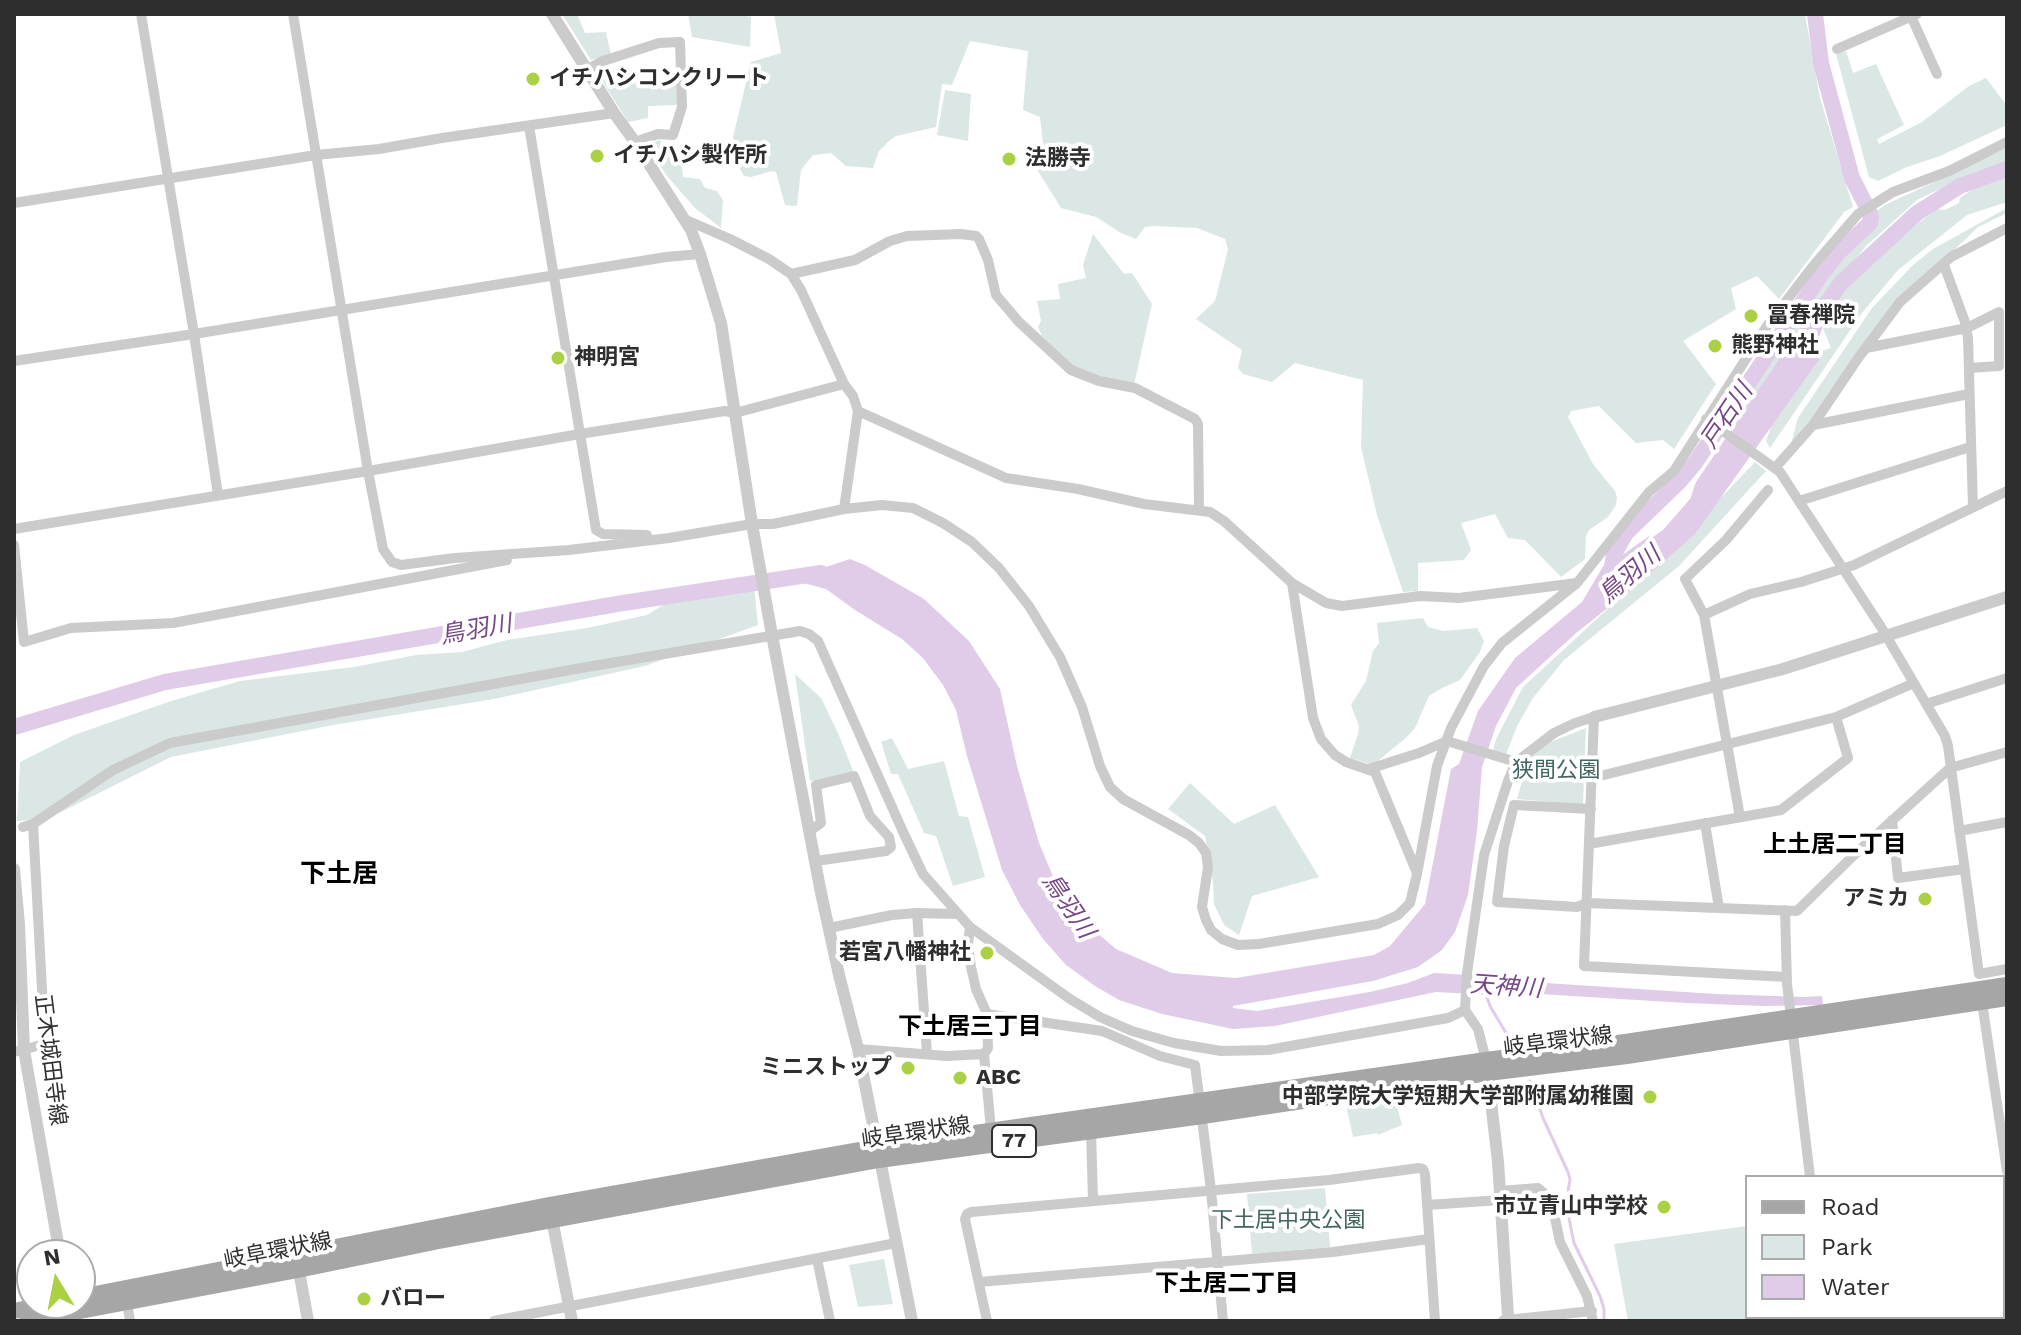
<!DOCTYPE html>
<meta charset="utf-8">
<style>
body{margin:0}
#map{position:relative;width:2021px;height:1335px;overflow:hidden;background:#fff;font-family:"Work Sans",sans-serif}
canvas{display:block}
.frame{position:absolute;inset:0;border:16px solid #2e2e2e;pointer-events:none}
.legend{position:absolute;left:1745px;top:1175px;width:260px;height:144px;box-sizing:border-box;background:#fff;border:2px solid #ababab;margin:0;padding:10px 14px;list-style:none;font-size:24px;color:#2e2e2e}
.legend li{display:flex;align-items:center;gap:16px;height:40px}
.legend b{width:40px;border:2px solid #ababab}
.north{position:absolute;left:16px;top:1239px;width:80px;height:80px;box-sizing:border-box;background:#fff;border:2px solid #ababab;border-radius:50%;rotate:350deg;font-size:22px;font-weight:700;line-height:32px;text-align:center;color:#2e2e2e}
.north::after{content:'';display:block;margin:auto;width:28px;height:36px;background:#aad144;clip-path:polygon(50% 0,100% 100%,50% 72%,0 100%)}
</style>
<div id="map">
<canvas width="2021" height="1335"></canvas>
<div class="frame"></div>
<ul class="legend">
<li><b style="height:10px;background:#a6a6a6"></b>Road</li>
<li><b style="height:22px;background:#dae7e4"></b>Park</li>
<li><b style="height:22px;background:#e0cce8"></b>Water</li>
</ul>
<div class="north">N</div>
</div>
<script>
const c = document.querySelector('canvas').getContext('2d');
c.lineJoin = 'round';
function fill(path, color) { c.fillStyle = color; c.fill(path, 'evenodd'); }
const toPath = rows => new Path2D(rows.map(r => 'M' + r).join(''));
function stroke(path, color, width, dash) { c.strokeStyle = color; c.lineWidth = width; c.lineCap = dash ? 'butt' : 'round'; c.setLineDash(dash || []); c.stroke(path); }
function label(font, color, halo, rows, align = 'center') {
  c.font = font + ' "Work Sans","Noto Sans JP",sans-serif'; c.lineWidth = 8; c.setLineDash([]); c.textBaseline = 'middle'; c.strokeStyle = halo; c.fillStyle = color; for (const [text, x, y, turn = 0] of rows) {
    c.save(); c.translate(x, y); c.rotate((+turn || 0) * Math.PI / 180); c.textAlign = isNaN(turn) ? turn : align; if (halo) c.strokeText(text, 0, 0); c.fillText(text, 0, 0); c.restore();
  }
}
const green = toPath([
 [562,14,577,14,585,33,606,32,611,55,591,60],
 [688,14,735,14,751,17,750,47,692,37],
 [774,14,1805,14,1820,98,1853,207,1844,212,1779,299,1757,276,1731,288,1736,309,1683,341,1716,384,1674,449,1663,440,1636,443,1599,406,1571,411,1568,417,1593,464,1615,491,1617,498,1616,505,1608,517,1589,530,1586,536,1585,559,1561,577,1525,540,1508,538,1495,514,1461,523,1471,550,1464,560,1418,563,1418,591,1403,592,1377,515,1361,447,1363,380,1295,363,1272,382,1243,374,1238,368,1242,350,1196,319,1215,301,1228,249,1225,239,1197,228,1152,226,1145,227,1136,239,1121,233,1096,217,1061,208,1038,171,1045,162,1040,117,1023,110,1028,51,970,41,952,85,942,84,936,127,896,136,889,141,879,151,873,168,846,166,831,153,813,155,801,170,797,206,785,205,776,172,772,171,751,177,744,176,740,169,733,137,751,62,781,53],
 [1846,51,1853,73,1876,64,1904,125,1877,139,1879,144,1922,122,1969,86,1986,78,2007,106,2007,125,1940,156,1907,167,1878,181,1869,177,1836,54],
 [610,66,617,75,631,71,636,85,678,77,680,105,648,106,648,118,628,122,599,76,598,69],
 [945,90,971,94,968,141,937,135],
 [660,140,669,154,681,159,683,177,700,179,705,188,717,191,723,200,721,228,695,208,667,176,649,149,649,144],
 [2007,148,2007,166,1977,171,1917,200,1865,247,1734,426,1717,415,1806,287,1863,220,1885,205,1902,197],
 [2007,171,2007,202,1967,215,1898,270,1862,313,1770,448,1766,441,1773,421,1763,399,1777,375,1792,361,1831,348,1820,321,1853,279,1904,234,1937,209,1945,210,1959,203,1960,198,1998,172],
 [2007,208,2007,213,1978,227,1949,255,1924,275,1806,431,1791,444,1798,418,1872,308,1913,265,1933,249],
 [1093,234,1124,274,1132,273,1152,304,1134,385,1080,373,1042,336,1038,327,1041,321,1037,301,1060,299,1058,284,1086,278,1083,265],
 [1755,462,1766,471,1679,566,1564,660,1533,698,1517,726,1506,755,1493,750,1496,739,1523,687,1667,554],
 [754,586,758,625,645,666,494,699,333,725,171,757,47,819,17,821,20,762,74,735,171,701,240,681,354,667,416,655,462,652,507,640,587,628,647,615,666,603],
 [1423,618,1428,627,1443,631,1477,628,1484,641,1480,652,1460,680,1442,688,1429,696,1415,728,1407,737,1373,765,1350,758,1358,734,1359,726,1351,705,1366,681,1373,651,1379,643,1377,623],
 [795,674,821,698,838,733,854,773,810,781],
 [1586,728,1583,805,1517,799,1524,775,1535,748],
 [892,738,908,769,944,761,959,816,968,817,985,877,953,886,936,836,924,833,898,774,891,774,881,742],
 [1190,783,1234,824,1275,805,1319,877,1252,896,1239,935,1224,925,1214,904,1213,882,1205,836,1168,809],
 [1394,1096,1402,1125,1378,1135,1377,1133,1353,1137,1346,1105],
 [1325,1188,1330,1247,1252,1254,1247,1194],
 [1747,1226,1747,1317,1772,1317,1773,1321,1628,1321,1614,1244],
 [884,1259,893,1304,858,1307,849,1265]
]);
const water = toPath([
 [1836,289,1817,343,1820,358,1695,534,1639,583,1575,634,1516,688,1496,726,1482,767,1477,831,1468,895,1455,932,1442,950,1418,967,1373,981,1233,1006,1233,1008,1257,1011,1370,992,1408,983,1434,973,1489,976,1499,980,1716,994,1804,997,1822,996,1823,1005,1764,1006,1686,1003,1523,993,1500,992,1491,995,1436,992,1275,1026,1233,1029,1162,1014,1119,1000,1095,986,1066,965,1043,939,1020,905,1002,870,967,756,956,710,943,685,923,658,902,639,855,610,826,589,800,582,781,582,850,559,865,565,924,599,969,641,1000,689,1017,766,1039,843,1055,881,1081,919,1116,949,1172,973,1236,978,1374,955,1390,946,1425,904,1451,769,1459,764,1478,711,1515,658,1582,602,1605,563,1617,559,1649,536,1650,539,1663,530,1690,499,1696,482,1816,305]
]);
const stream = toPath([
 [1485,991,1490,1006,1515,1048],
 [1530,1081,1543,1118,1568,1172,1570,1179,1566,1204,1574,1243,1600,1296,1604,1309,1604,1321]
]);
const river = toPath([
 [1824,307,1841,283,1917,213,1960,186,2007,169],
 [1610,581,1614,554,1626,533,1679,482,1695,463,1820,276,1839,252,1869,224,1871,219,1870,213,1852,178,1821,63,1815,14],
 [14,727,165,682,623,603,821,573]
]);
const minor = toPath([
 [141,14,194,334,218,495],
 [293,14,368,471,383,549,392,562,401,565,455,558,569,550,669,538,752,524,773,524,844,509,882,505,913,508,943,523,972,542,999,568,1029,606,1060,657,1082,707,1100,766,1110,787,1123,799,1189,835,1199,843,1206,853,1208,867,1202,907,1206,920,1211,930,1222,939,1238,945,1259,944,1378,924,1398,915,1410,903,1417,874,1437,766,1451,728,1484,666,1502,643,1577,583,1649,492,1674,471,1767,326,1813,266,1858,214,1893,192,1949,171,2007,142],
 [1911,16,1937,74],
 [1837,49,1917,14],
 [586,70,603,61,659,43,680,42,682,107,673,135,658,134,635,142],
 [529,126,596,530,603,534,647,535],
 [14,203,316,155,379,149,442,138,614,113],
 [684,219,730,239,769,259,791,274,801,290,844,384,853,396,858,411,844,509],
 [1944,265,1965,322,1968,338,1973,507],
 [791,274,855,260,890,241,907,236,961,234,976,236,979,239,988,260,996,295,1019,322,1071,370,1099,381,1135,388,1195,419,1198,424,1199,510],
 [1866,348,1967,328,1999,312,1999,366,1969,368],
 [14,361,194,334,666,257,700,254],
 [858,411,1006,478,1078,489,1144,504,1210,512,1224,521,1292,583,1326,603,1342,606,1420,596,1459,598,1577,583],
 [1706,419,1780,472,1881,627,1945,736,1948,746,1979,974,2007,969],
 [1813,425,1969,394],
 [1775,468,1813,425,1859,357,1900,302,1951,257,2007,228],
 [1799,501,1970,447],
 [14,529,368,471,580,434,725,411,735,413,844,384],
 [14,545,24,642,71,628,173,623,507,560],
 [1292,583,1313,718,1321,739,1335,755,1346,762,1375,772,1417,873],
 [1704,615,1750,594,1801,582,1854,565,2007,491],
 [1926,704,2007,678],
 [1369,769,1419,753,1447,741,1516,762],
 [1592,778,1836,717,1914,683],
 [1591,809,1514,805,1504,846,1497,902,1577,907,1587,903,1797,911,1853,856,1950,768,2007,752],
 [1740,817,1704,615,1685,579,1726,540,1768,490],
 [1892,820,1898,878,1964,869],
 [1705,823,1719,908],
 [23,827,33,824,113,770,170,743,581,668,800,631,809,634,818,641,904,834,923,874,970,927,1070,999,1100,1017,1132,1031,1174,1043,1221,1051,1268,1050,1448,1018,1465,1010],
 [810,831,821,823,816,785,854,776,870,816,889,837,891,847,886,851,816,861],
 [1959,831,2007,822],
 [1589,844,1781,810,1848,758,1836,717],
 [1785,910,1787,984,1810,1177],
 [917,913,927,1053],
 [970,927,968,944,971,967,976,989,987,1014,988,1048,984,1054,991,1130],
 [829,928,892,915,917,913,957,914],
 [919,947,968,944],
 [1982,1002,2007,1171],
 [987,1014,1102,1031,1160,1056,1195,1065,1211,1190,1223,1321],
 [858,1049,947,1056,984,1054],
 [14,1052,45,1044,33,824],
 [1486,1060,1478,1029,1465,1010,1467,973,1484,855,1508,781,1516,762,1554,733,1575,723,1594,717,1584,966,1787,977],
 [1091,1130,1093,1200],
 [1500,1191,1538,1188,1551,1199,1560,1242,1587,1296,1593,1321],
 [1427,1205,1501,1200],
 [817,1259,830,1321],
 [979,1282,1333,1252,1429,1239],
 [127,1302,130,1321],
 [1829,1317,1830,1321],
 [494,1321,896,1243],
 [987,1321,965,1219,967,1214,971,1212,1329,1180,1419,1168,1423,1169,1425,1174,1435,1321],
 [1507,1321,1507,1320,1592,1311]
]);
const tertiary = toPath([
 [552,14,614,113,635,142,691,230,700,254,721,323,752,524,772,635,821,893,839,975,858,1049,912,1321],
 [1594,717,1783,669,2007,597],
 [14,869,19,924,24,1050,60,1255],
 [1487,1067,1498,1162,1508,1315,1507,1320,1504,1321],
 [551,1214,572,1321],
 [298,1265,308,1321]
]);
const primary = toPath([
 [80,1297,549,1205,877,1147,1486,1060,1625,1042,2007,985],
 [14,1311,51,1303],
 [27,1321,298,1270,439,1241,879,1160,1203,1116,1488,1073,1627,1056,2007,998]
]);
const markers = [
 [533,79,8,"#aad144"],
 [597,156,8,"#aad144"],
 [1009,159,8,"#aad144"],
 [1751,316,8,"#aad144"],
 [1715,346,8,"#aad144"],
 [558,358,8,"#aad144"],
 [1925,899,8,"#aad144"],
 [987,953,8,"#aad144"],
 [908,1068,8,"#aad144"],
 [960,1078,8,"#aad144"],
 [1650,1097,8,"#aad144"],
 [1664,1207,8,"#aad144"],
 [364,1299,8,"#aad144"]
];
const shields = [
 [1014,1141,44]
];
const shieldNames = [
 ["77",1014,1141]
];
const poiNames = [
 ["イチハシコンクリート",549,79],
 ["イチハシ製作所",613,156],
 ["法勝寺",1025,159],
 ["冨春禅院",1767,316],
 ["熊野神社",1731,346],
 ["神明宮",574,358],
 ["アミカ",1909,899,"right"],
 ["若宮八幡神社",971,953,"right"],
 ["ミニストップ",892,1068,"right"],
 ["ABC",976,1078],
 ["中部学院大学短期大学部附属幼稚園",1634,1097,"right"],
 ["市立青山中学校",1648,1207,"right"],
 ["バロー",380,1299]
];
const parkNames = [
 ["狭間公園",1556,771],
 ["下土居中央公園",1288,1221]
];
const streetNames = [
 ["岐阜環状線",1558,1042,-7],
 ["正木城田寺線",50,1060,83],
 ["岐阜環状線",916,1133,-8],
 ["岐阜環状線",278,1251,-11]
];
const waterNames = [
 ["戸石川",1727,416,-56],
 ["鳥羽川",1630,575,-41],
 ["鳥羽川",476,630,-10],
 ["鳥羽川",1068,906,56],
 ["天神川",1506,987,4]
];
const neighbourhoodNames = [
 ["上土居二丁目",1835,845],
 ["下土居三丁目",970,1027],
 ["下土居二丁目",1227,1284]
];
const quarterNames = [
 ["下土居",339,874]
];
fill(green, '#dae7e4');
fill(water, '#e0cce8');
stroke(stream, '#e0cce8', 3);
stroke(river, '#e0cce8', 16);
stroke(minor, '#cbcbcb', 10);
stroke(tertiary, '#cbcbcb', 12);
stroke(primary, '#a6a6a6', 16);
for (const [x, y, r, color] of markers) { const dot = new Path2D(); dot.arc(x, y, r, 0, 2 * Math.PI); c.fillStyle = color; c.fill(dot); stroke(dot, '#fff', 3); }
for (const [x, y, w] of shields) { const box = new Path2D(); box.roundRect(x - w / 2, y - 16, w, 32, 6); c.fillStyle = '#fff'; c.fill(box); stroke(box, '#2e2e2e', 2); }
label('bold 20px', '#2e2e2e', null, shieldNames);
label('bold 22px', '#2e2e2e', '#fff', poiNames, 'left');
label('22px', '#416560', '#fff', parkNames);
label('22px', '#2e2e2e', '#fff', streetNames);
label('italic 24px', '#764587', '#fff', waterNames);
label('bold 24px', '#000', '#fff', neighbourhoodNames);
label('bold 26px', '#000', '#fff', quarterNames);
</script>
